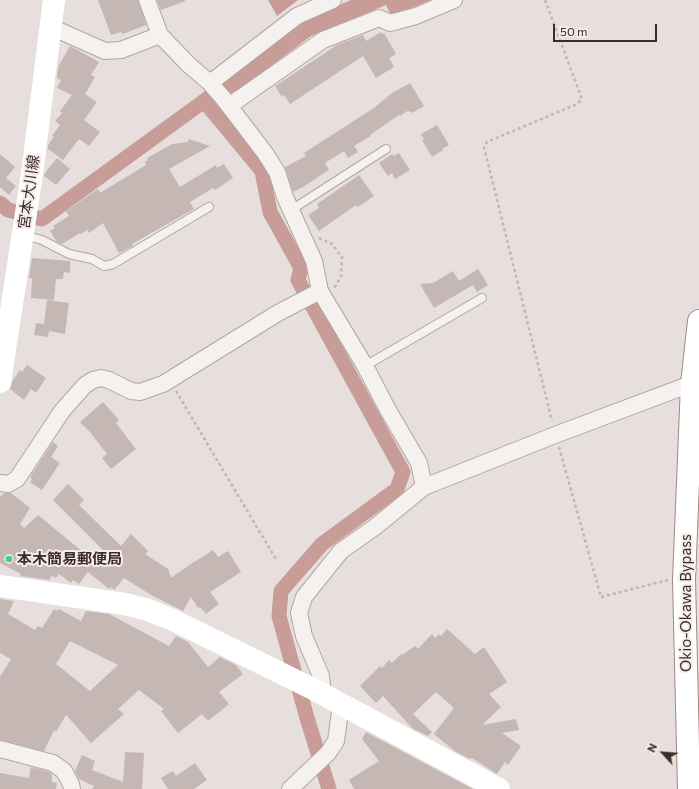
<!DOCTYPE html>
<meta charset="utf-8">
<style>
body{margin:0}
#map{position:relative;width:699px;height:789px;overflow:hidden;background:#e7dfdd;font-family:Commissioner,sans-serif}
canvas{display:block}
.north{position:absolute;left:643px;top:733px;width:40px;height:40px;-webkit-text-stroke:3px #f5edec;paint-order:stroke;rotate:296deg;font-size:11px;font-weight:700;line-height:16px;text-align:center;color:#3d2b26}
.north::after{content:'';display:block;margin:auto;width:14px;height:18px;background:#3d2b26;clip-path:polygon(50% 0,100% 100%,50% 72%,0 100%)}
.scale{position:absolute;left:553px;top:24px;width:104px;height:18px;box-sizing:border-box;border:2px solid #3d2b26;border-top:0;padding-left:5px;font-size:12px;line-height:14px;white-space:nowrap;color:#3d2b26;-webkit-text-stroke:3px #f5edec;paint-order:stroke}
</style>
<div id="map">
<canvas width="699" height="789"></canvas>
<div class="north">N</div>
<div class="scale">50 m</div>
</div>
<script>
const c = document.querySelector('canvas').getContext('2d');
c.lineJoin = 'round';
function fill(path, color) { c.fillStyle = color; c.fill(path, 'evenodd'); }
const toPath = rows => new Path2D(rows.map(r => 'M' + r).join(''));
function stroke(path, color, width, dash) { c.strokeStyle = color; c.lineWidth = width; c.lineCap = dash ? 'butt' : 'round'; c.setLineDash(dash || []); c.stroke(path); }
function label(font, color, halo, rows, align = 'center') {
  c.font = font + ' Commissioner,"Noto Sans JP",sans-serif'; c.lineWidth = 4; c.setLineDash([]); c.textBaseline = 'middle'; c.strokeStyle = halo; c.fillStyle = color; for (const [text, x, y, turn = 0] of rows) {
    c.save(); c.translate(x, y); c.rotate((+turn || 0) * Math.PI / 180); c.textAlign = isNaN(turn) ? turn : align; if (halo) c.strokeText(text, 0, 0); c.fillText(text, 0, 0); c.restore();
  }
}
const water = toPath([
 [268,0,298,0,277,16],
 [351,0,431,0,394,15,390,13,386,5,311,36,240,89,227,95,219,86,227,75,308,18]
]);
const canal = toPath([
 [204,101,262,171,270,212,301,268,298,280,403,472,397,489,322,544,281,591,279,616,307,718,329,789],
 [0,203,8,210,42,219,211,96]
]);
const building = toPath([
 [98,0,138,0,146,25,123,34,121,32,111,35],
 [157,0,185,0,185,1,161,10],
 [381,32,382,34,384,33,396,54,389,58,394,67,376,78,363,56,290,104,284,95,282,97,275,86,337,45,363,35,366,41],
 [70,46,99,62,91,75,95,77,85,94,97,102,84,120,100,132,89,146,79,139,63,160,48,149,48,145,54,137,52,136,60,125,55,121,62,113,60,111,72,95,57,88,61,80,57,78,58,67],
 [410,83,424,106,412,113,410,111,408,112,407,111,400,116,399,115,370,135,371,136,354,146,358,152,348,158,344,151,325,163,329,170,303,187,293,192,285,167,306,156,304,153,374,108,392,93],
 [437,125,449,145,442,149,443,150,432,157,422,140,424,139,421,134],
 [189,139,210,146,169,169,180,187,216,165,217,168,224,164,233,178,215,190,213,188,190,202,194,209,132,244,133,246,119,253,103,223,89,233,87,230,81,234,80,233,62,244,57,242,50,231,55,228,53,226,69,216,66,211,98,189,100,193,146,165,145,162,148,160,147,158,172,144,188,142],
 [399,153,410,170,395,179,392,173,388,176,379,163,392,154,394,156],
 [0,154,15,167,6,178,16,186,9,195,0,187],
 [57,158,70,169,56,185,44,176,45,173],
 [359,175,374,196,358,207,356,205,319,231,308,215,319,208,317,204],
 [32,258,70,261,70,273,64,272,63,279,56,279,54,300,31,298,32,278,29,278],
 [478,269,488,285,477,292,473,285,434,308,420,284,433,283,453,271,459,281],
 [47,300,69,303,65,334,49,331,48,337,34,335,36,323,44,324],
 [27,365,46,378,36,393,31,389,24,400,10,389,13,380,20,370,22,372],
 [103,402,119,420,116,423,136,449,111,469,102,458,107,454,90,432,80,422],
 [53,442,58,446,51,457,60,463,42,490,30,482,32,479,30,477],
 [68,484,84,500,79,505,121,546,131,534,148,551,145,554,168,569,171,578,195,561,196,561,213,550,218,557,228,551,241,572,210,592,219,604,206,614,200,607,198,608,191,597,183,611,151,595,124,578,114,590,111,587,109,589,88,572,79,584,73,580,71,583,59,574,56,578,52,576,49,580,20,576,21,574,0,563,0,497,4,493,11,493,30,508,20,524,24,528,38,515,94,561,103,550,53,500],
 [0,599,14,601,8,614,35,630,38,626,42,628,54,609,57,611,59,609,81,621,86,611,109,614,169,646,176,636,188,642,208,667,220,657,236,665,243,674,219,692,229,704,208,721,202,714,178,733,161,711,164,709,139,690,118,709,124,714,91,743,66,715,56,732,54,730,44,751,0,740,0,677,11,659,0,653],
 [70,641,118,665,90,691,56,664],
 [447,629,475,654,484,647,507,682,489,694,501,707,482,725,516,719,519,730,502,733,521,746,508,765,505,762,497,774,472,758,470,759,456,752,434,734,454,708,436,692,413,714,432,732,428,736,413,729,383,696,376,703,360,686,380,666,382,668,389,660,392,663,401,654,402,655,415,646,418,649,432,634,435,638,439,634,441,636],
 [366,732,473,789,354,789,349,780,379,761,362,739],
 [125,752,144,753,142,789,92,789,94,786,79,779,75,771,82,755,95,761,92,770,123,782],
 [195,763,207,780,194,789,168,789,161,778,173,771,176,776],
 [31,767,49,772,52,774,52,782,57,783,56,789,0,789,0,773,29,778]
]);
const path = toPath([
 [545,0,582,99,577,104,487,142,484,147,552,421],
 [319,238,332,244,342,257,341,277,334,288],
 [176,391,277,561],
 [559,447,601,597,668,580]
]);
const lane = toPath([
 [291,210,386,149],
 [23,235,42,240,69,254,92,259,104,266,113,264,209,207],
 [365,366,482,298]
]);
const street = toPath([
 [147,0,160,35,189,65,210,83,223,98,265,153,277,172,285,197,314,261,320,291,365,366,388,410,419,463,424,487],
 [51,27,105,51,121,50,160,35],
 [210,83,297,16,333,0],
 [229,106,323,40,379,18,390,23,416,16,454,0],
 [0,483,8,484,17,479,62,411,85,385,93,380,101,378,109,380,131,391,140,392,163,384,278,313,320,291],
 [323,695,321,676,304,636,299,613,304,597,341,551,375,527,424,487,555,435,699,381],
 [0,749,53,763,64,771,71,784,72,789],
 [290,789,328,753,336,741,341,704]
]);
const secondary = toPath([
 [0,382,32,174,54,0],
 [0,586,125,604,148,610,173,620,313,689,499,789]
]);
const highway = toPath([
 [689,789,684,580,692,384,699,321]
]);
const markers = [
 [9,559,4,"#3fcf7e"]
];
const streetNames = [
 ["宮本大川線",29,192,-82],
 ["Okio-Okawa Bypass",686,603,-90]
];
const poiNames = [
 ["本木簡易郵便局",17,559]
];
fill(water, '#c89c97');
stroke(canal, '#c89c97', 15);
fill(building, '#c4b7b4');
stroke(lane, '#b1a5a2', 10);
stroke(street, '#b1a5a2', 18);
stroke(highway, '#9e8984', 24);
stroke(path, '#beb6b3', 2.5, [3, 3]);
stroke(lane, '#f5f1ef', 8);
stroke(street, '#f5f1ef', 16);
stroke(secondary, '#fff', 22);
stroke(highway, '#fff', 22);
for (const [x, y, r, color] of markers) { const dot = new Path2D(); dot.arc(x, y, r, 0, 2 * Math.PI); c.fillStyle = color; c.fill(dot); stroke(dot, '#f5edec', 1.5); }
label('15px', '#3d2b26', '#f5edec', streetNames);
label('bold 15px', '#3d2b26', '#f5edec', poiNames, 'left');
</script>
